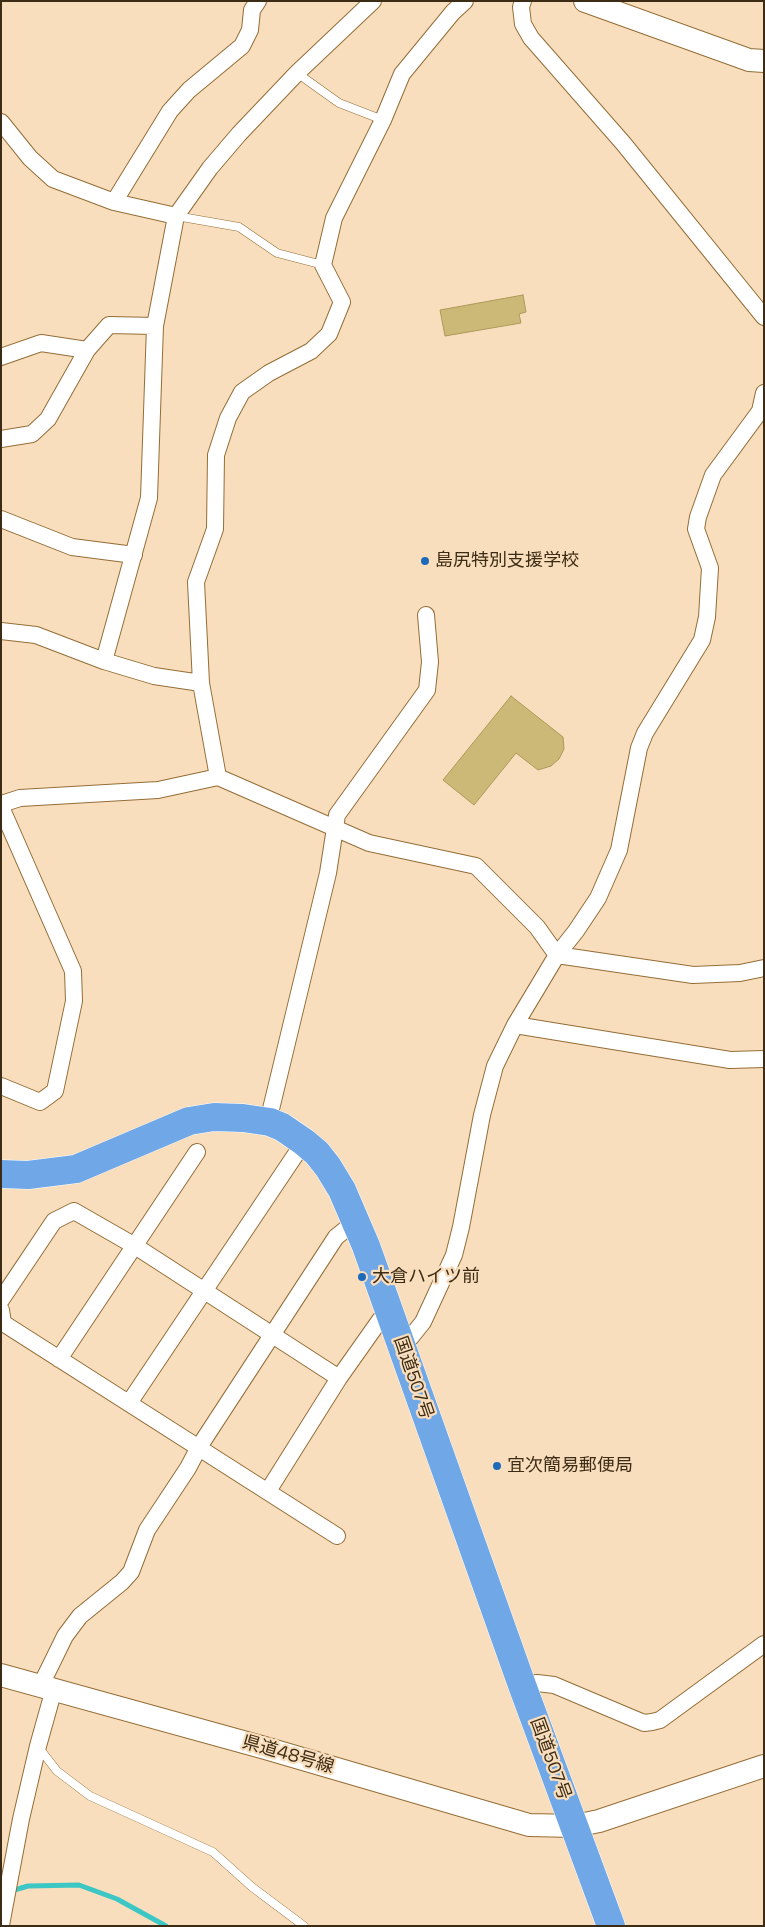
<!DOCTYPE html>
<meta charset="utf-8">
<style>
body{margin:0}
#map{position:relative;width:765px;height:1927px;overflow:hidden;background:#f9debd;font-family:"Space Grotesk",sans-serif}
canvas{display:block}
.frame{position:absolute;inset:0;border:2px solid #3d2c15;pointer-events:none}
</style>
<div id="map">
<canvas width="765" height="1927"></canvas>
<div class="frame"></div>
</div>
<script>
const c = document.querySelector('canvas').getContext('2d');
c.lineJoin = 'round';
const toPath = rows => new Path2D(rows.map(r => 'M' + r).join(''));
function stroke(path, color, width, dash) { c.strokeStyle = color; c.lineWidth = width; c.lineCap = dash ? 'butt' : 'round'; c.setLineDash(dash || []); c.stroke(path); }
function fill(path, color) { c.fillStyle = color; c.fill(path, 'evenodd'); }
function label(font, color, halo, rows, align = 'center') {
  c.font = font + ' "Space Grotesk","Noto Sans JP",sans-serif'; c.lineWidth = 4.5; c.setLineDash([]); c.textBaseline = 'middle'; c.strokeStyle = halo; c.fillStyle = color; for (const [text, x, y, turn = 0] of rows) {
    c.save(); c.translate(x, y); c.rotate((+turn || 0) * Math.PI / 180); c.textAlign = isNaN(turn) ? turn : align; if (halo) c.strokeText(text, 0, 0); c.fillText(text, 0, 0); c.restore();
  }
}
const stream = toPath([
 [11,1891,28,1886,79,1885,117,1899,166,1926]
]);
const building = toPath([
 [523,295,526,312,519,314,521,323,445,336,440,310,523,295],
 [511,696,563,737,564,749,559,759,551,766,538,770,516,753,474,805,443,780,511,696]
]);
const lane = toPath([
 [297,73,339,103,383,120],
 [176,216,239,227,277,253,323,265],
 [39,1748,57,1771,90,1796,213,1852,252,1887,304,1926]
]);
const street = toPath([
 [523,1,521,7,523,24,531,38,623,143,764,317],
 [1,122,30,158,53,179,114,202,176,216],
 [114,202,170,111,189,90,242,46,250,30,252,10,258,1],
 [1,357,41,343,87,350],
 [1,439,32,434,48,419,87,350,109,325,155,326],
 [1,519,72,547,134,555],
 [1,631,36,635,104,661,154,676,201,683],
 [104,661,149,498,155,326,176,216,210,168,239,134,297,73,373,1],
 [218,777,201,683,196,582,215,529,216,455,228,418,242,392,269,373,311,351,329,334,342,302,323,265,334,218,383,120,402,74,453,12,465,1],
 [1,804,20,798,158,790,218,777,369,843,476,866,537,927,557,955,693,975,740,973,764,968],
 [1,807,73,971,74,1001,55,1091,40,1102,1,1086],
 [515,1025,730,1060,764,1059],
 [270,1122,271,1109,328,873,337,815,427,690,430,662,426,615],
 [1,1300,54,1221,74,1211,135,1246,339,1378],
 [1,1310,3,1323,337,1536],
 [401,1343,411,1337,423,1322,454,1255,461,1227,482,1115,495,1066,515,1025,557,955,576,931,598,898,619,850,639,748,645,733,702,640,707,617,710,568,696,529,698,517,713,475,760,411,764,393],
 [59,1359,197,1152],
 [129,1403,304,1142],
 [268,1491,339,1378,380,1320,390,1312],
 [41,1685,65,1636,80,1616,122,1582,131,1572,147,1530,188,1468,199,1447,336,1237,346,1229,358,1225],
 [522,1685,537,1683,554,1685,644,1723,652,1722,660,1720,764,1644],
 [1,1925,21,1819,38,1746,54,1689]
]);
const secondary = toPath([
 [585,1,749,60,764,61],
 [1,1675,265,1748,529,1825,575,1826,599,1821,764,1766]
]);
const highway = toPath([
 [1,1174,28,1175,76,1169,189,1121,214,1117,243,1118,270,1122,282,1127,304,1142,317,1153,328,1167,342,1190,366,1246,522,1685,611,1926]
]);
const markers = [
 [425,561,5,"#1e6aba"],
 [362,1277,5,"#1e6aba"],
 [497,1466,5,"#1e6aba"]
];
const poiNames = [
 ["島尻特別支援学校",435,561],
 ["大倉ハイツ前",372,1277],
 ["宜次簡易郵便局",507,1466]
];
const streetNames = [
 ["国道507号",413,1378,71],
 ["県道48号線",288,1755,16],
 ["国道507号",550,1759,70]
];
stroke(stream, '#3cc7c4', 5);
fill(building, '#ccb877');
stroke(building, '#ad9959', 1);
stroke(lane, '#946d36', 9);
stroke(street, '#946d36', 18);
stroke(secondary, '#946d36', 24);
stroke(highway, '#fff', 29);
stroke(lane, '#fff', 8);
stroke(street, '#fff', 16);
stroke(secondary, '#fff', 22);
stroke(highway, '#70a7e6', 28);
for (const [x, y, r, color] of markers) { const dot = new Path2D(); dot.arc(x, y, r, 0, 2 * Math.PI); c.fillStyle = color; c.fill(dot); stroke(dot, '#f9debd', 2); }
label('18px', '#3d2c15', '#f9debd', poiNames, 'left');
label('18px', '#3d2c15', '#f9debd', streetNames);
</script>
